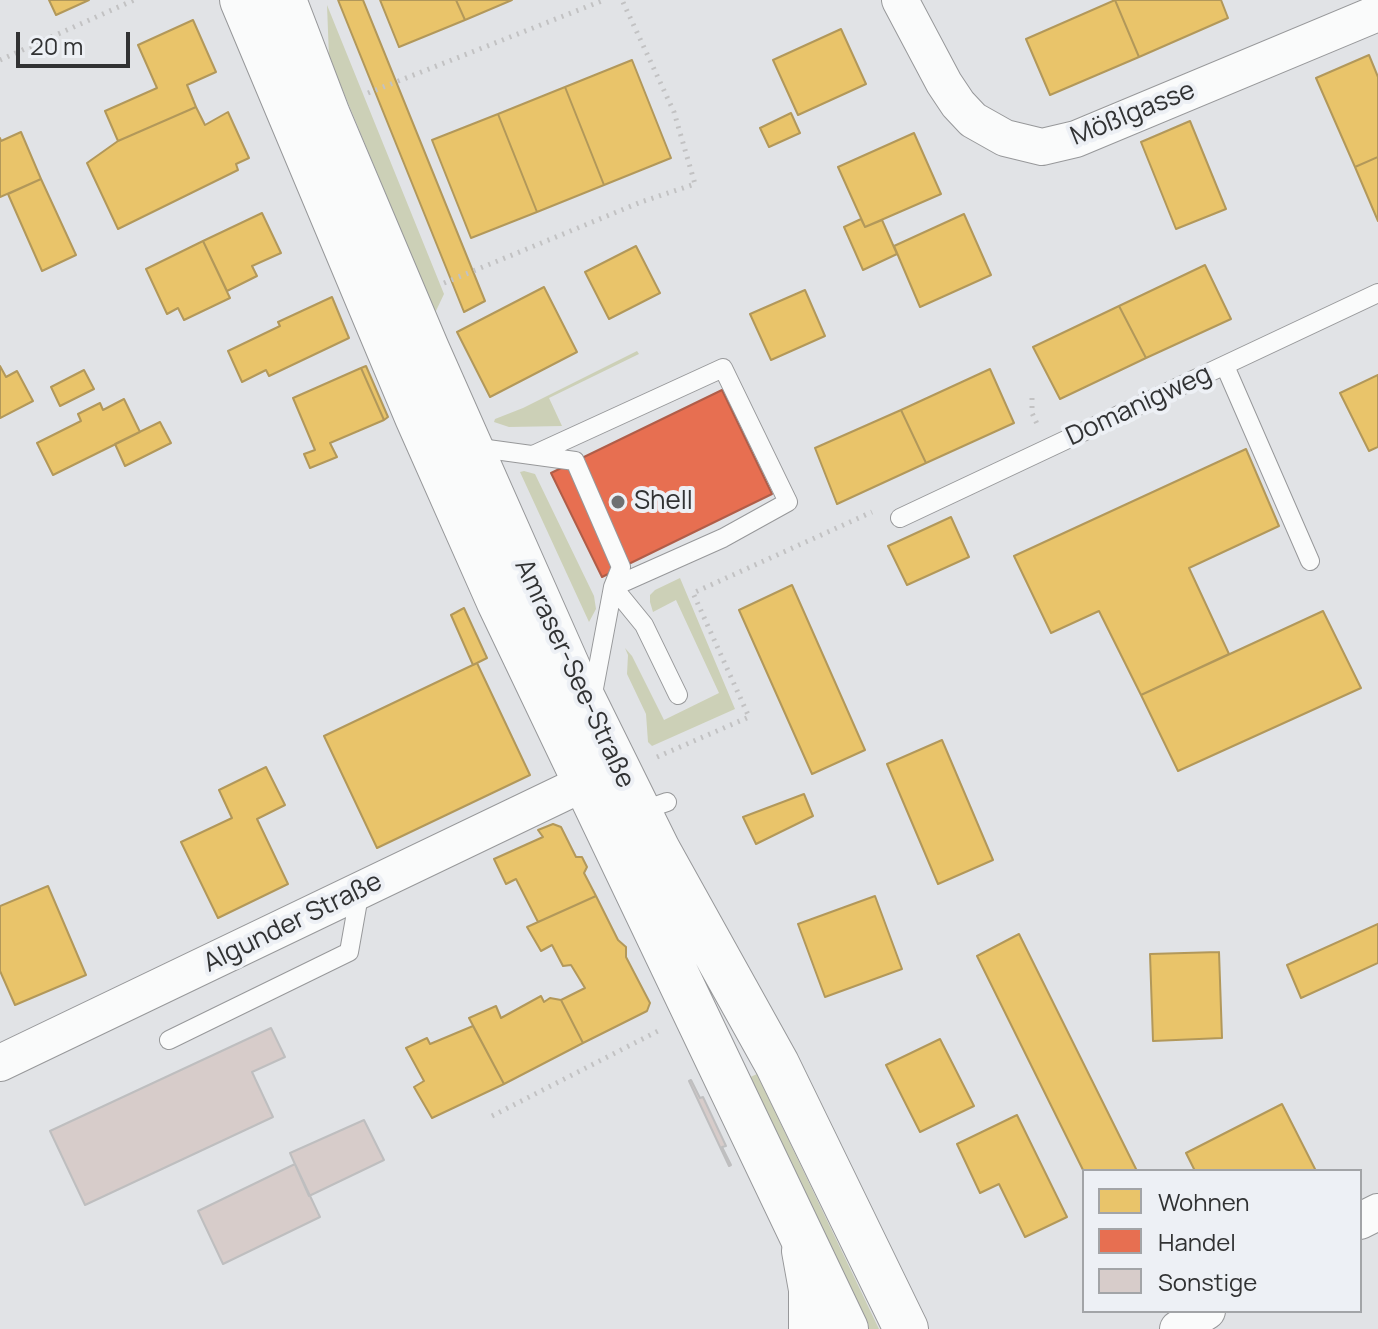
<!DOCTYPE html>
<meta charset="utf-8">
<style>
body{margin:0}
#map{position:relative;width:1378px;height:1329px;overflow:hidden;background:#e1e3e6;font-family:Manrope,sans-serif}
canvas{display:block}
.legend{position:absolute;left:1082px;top:1169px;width:280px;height:144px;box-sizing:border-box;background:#edf0f5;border:2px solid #a2a4a7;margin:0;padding:10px 14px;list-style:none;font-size:24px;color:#313233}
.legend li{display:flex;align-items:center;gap:16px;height:40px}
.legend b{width:40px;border:2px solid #a2a4a7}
.scale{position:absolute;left:16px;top:32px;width:114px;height:36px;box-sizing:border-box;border:4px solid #313233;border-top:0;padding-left:10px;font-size:24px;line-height:28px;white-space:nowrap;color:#313233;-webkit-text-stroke:6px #edf0f5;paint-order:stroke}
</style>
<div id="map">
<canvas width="1378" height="1329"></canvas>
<ul class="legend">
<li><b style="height:22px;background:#e9c46a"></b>Wohnen</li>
<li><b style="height:22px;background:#e76f51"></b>Handel</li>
<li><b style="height:22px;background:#d7ccca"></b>Sonstige</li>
</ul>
<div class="scale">20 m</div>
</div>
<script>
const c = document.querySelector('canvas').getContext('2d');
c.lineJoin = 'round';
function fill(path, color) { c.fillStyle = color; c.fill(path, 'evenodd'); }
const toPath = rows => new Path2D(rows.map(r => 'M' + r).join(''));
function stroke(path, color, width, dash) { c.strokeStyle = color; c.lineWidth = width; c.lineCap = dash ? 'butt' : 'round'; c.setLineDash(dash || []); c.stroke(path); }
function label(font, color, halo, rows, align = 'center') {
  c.font = font + ' Manrope,sans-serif'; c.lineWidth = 8; c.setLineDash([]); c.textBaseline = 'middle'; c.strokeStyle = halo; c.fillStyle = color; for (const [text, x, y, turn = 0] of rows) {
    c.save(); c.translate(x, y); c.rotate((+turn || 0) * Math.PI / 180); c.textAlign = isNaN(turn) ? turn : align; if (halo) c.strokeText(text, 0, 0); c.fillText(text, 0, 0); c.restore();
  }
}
const green = toPath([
 [327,5,444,294,435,313,329,57],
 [637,351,639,354,549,398,562,426,509,427,494,422,495,419,523,408],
 [524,471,535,474,594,596,596,609,589,622,520,472],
 [680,578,735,709,652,746,648,742,646,714,627,674,628,655,625,648,632,656,664,720,719,693,676,600,653,612,650,602,650,595,655,590],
 [757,1074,879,1329,868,1329,746,1079]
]);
const homes = toPath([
 [49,0,89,0,56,15,49,0],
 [338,0,363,0,485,301,464,312,338,0],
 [380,0,456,0,465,20,399,47,380,0],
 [456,0,512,0,465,20,456,0],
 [1115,0,1139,57,1050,95,1026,39,1115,0],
 [1115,0,1221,0,1228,18,1139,57,1115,0],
 [193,20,216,72,187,85,196,107,118,141,105,111,157,88,138,45,193,20],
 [841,29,866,84,798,115,773,60,841,29],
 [1369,55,1378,77,1378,157,1355,167,1316,78,1369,55],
 [632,60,671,158,604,185,565,87,632,60],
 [565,87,604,185,537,212,498,114,565,87],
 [196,107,205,125,228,112,249,158,236,164,238,170,118,229,87,163,118,141,196,107],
 [791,113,800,133,769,147,760,128,791,113],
 [498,114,537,212,471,238,432,140,498,114],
 [1190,121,1226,209,1176,229,1141,142,1190,121],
 [21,132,41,179,0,197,0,138,1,141,21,132],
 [914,133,941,194,865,227,838,167,914,133],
 [1378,157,1378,221,1355,167,1378,157],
 [41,179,76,255,42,271,8,194,41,179],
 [262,213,281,253,252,266,257,276,227,291,203,241,262,213],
 [964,214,991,275,920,307,894,246,964,214],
 [861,219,865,227,882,220,897,254,863,270,844,227,861,219],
 [203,241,230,298,184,320,178,308,167,314,146,269,203,241],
 [636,246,660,293,609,319,585,272,636,246],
 [1205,265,1231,319,1146,358,1119,306,1205,265],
 [544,287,577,352,490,397,457,332,544,287],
 [805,290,825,336,771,360,750,314,805,290],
 [332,297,349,338,269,376,266,370,242,382,228,351,280,326,278,322,332,297],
 [1119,306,1146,358,1060,399,1033,347,1119,306],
 [0,366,6,377,17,371,33,401,0,418,0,366],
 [366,366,388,417,384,420,361,368,366,366],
 [361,368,384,420,330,443,337,457,310,468,304,454,315,450,293,398,361,368],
 [990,369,1014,423,926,463,901,410,990,369],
 [84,370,94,389,60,406,51,387,84,370],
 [1378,375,1378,447,1369,451,1340,393,1378,375],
 [124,399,140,432,53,475,37,443,81,421,78,414,100,403,103,410,124,399],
 [901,410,926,463,837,504,815,448,901,410],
 [160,422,171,443,125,466,115,444,160,422],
 [1246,449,1279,526,1189,568,1229,654,1141,695,1099,611,1051,633,1014,556,1246,449],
 [951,517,969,557,907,585,888,546,951,517],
 [792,585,865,750,812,774,739,610,792,585],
 [464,608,487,658,473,665,451,615,464,608],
 [1323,611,1361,688,1178,771,1141,695,1323,611],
 [477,663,530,775,377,848,324,736,477,663],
 [942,740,993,860,938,884,887,764,942,740],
 [266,767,285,805,257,819,288,884,218,918,181,842,232,818,219,790,266,767],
 [804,794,813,816,756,844,743,817,804,794],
 [553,824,561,827,576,857,582,857,587,867,584,873,596,896,538,922,516,879,506,884,494,859,543,837,538,830,553,824],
 [48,886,86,975,15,1005,0,971,0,906,48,886],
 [596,896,618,940,626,947,626,957,650,1003,647,1011,583,1043,561,1000,585,988,571,965,563,966,552,945,541,951,527,927,596,896],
 [875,896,902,969,825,997,798,924,875,896],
 [1378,924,1378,963,1301,998,1287,965,1378,924],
 [1019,934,1137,1171,1084,1172,977,956,1019,934],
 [1219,952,1222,1038,1153,1041,1150,954,1219,952],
 [541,996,544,1002,550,998,561,1000,583,1043,504,1084,469,1018,496,1006,501,1018,541,996],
 [473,1026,504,1084,432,1118,414,1087,424,1081,406,1048,427,1038,430,1044,473,1026],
 [940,1039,974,1106,920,1132,886,1065,940,1039],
 [1282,1104,1316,1171,1195,1171,1186,1153,1282,1104],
 [1017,1115,1067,1217,1025,1237,999,1184,980,1193,957,1144,1017,1115]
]);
const shops = toPath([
 [722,390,772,494,602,577,551,473,722,390]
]);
const building = toPath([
 [271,1028,285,1057,252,1072,273,1117,85,1205,50,1131,271,1028],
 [691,1080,700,1098,703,1097,726,1146,722,1147,731,1165,729,1166,689,1081,691,1080],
 [364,1120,384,1160,309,1196,290,1153,364,1120],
 [295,1164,320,1217,223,1264,198,1211,295,1164]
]);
const path = toPath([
 [0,60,134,0],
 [368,93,604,0],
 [444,283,641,202,695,184,674,112,622,0],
 [1032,398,1032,413,1038,426],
 [657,757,749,717,693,593,872,512],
 [492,1116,658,1031]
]);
const service = toPath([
 [1225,366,1310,561],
 [473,447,575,461,621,567,613,587,592,699],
 [533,455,723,368,788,502,723,538,613,587,644,625,678,695],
 [900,518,1378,293],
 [638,812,667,802],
 [169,1040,349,952,360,890]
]);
const minor = toPath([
 [900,0,944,83,958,104,973,120,1005,138,1042,147,1076,139,1378,13],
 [0,1063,586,782],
 [1360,1221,1378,1212],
 [800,1251,807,1290,807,1329],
 [1178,1329,1207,1311]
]);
const primary = toPath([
 [242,0,417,417,499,602,846,1329],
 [284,0,328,115,427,349,571,674,658,850,777,1064,906,1329]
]);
const markers = [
 [618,502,8,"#6f7072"]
];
const streetNames = [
 ["Mößlgasse",1133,114,-22],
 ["Domanigweg",1139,406,-25],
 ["Amraser-See-Straße",574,674,65],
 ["Algunder Straße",293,923,-26]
];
const poiNames = [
 ["Shell",634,502]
];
fill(green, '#ccd0b7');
fill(homes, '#e9c46a');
stroke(homes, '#b2985a', 2);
fill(shops, '#e76f51');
stroke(shops, '#b05d48', 2);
fill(building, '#d7ccca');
stroke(building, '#bebebf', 2);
stroke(service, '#97989a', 20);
stroke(minor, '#97989a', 38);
stroke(primary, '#97989a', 46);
stroke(path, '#c2c2c3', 5, [2, 6]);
stroke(service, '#fafbfb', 18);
stroke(minor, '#fafbfb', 36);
stroke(primary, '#fafbfb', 44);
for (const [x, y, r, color] of markers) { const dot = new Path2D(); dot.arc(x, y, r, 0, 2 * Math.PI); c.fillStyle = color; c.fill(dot); stroke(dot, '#edf0f5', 3); }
label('26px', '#313233', '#edf0f5', streetNames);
label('26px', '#313233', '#edf0f5', poiNames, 'left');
</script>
